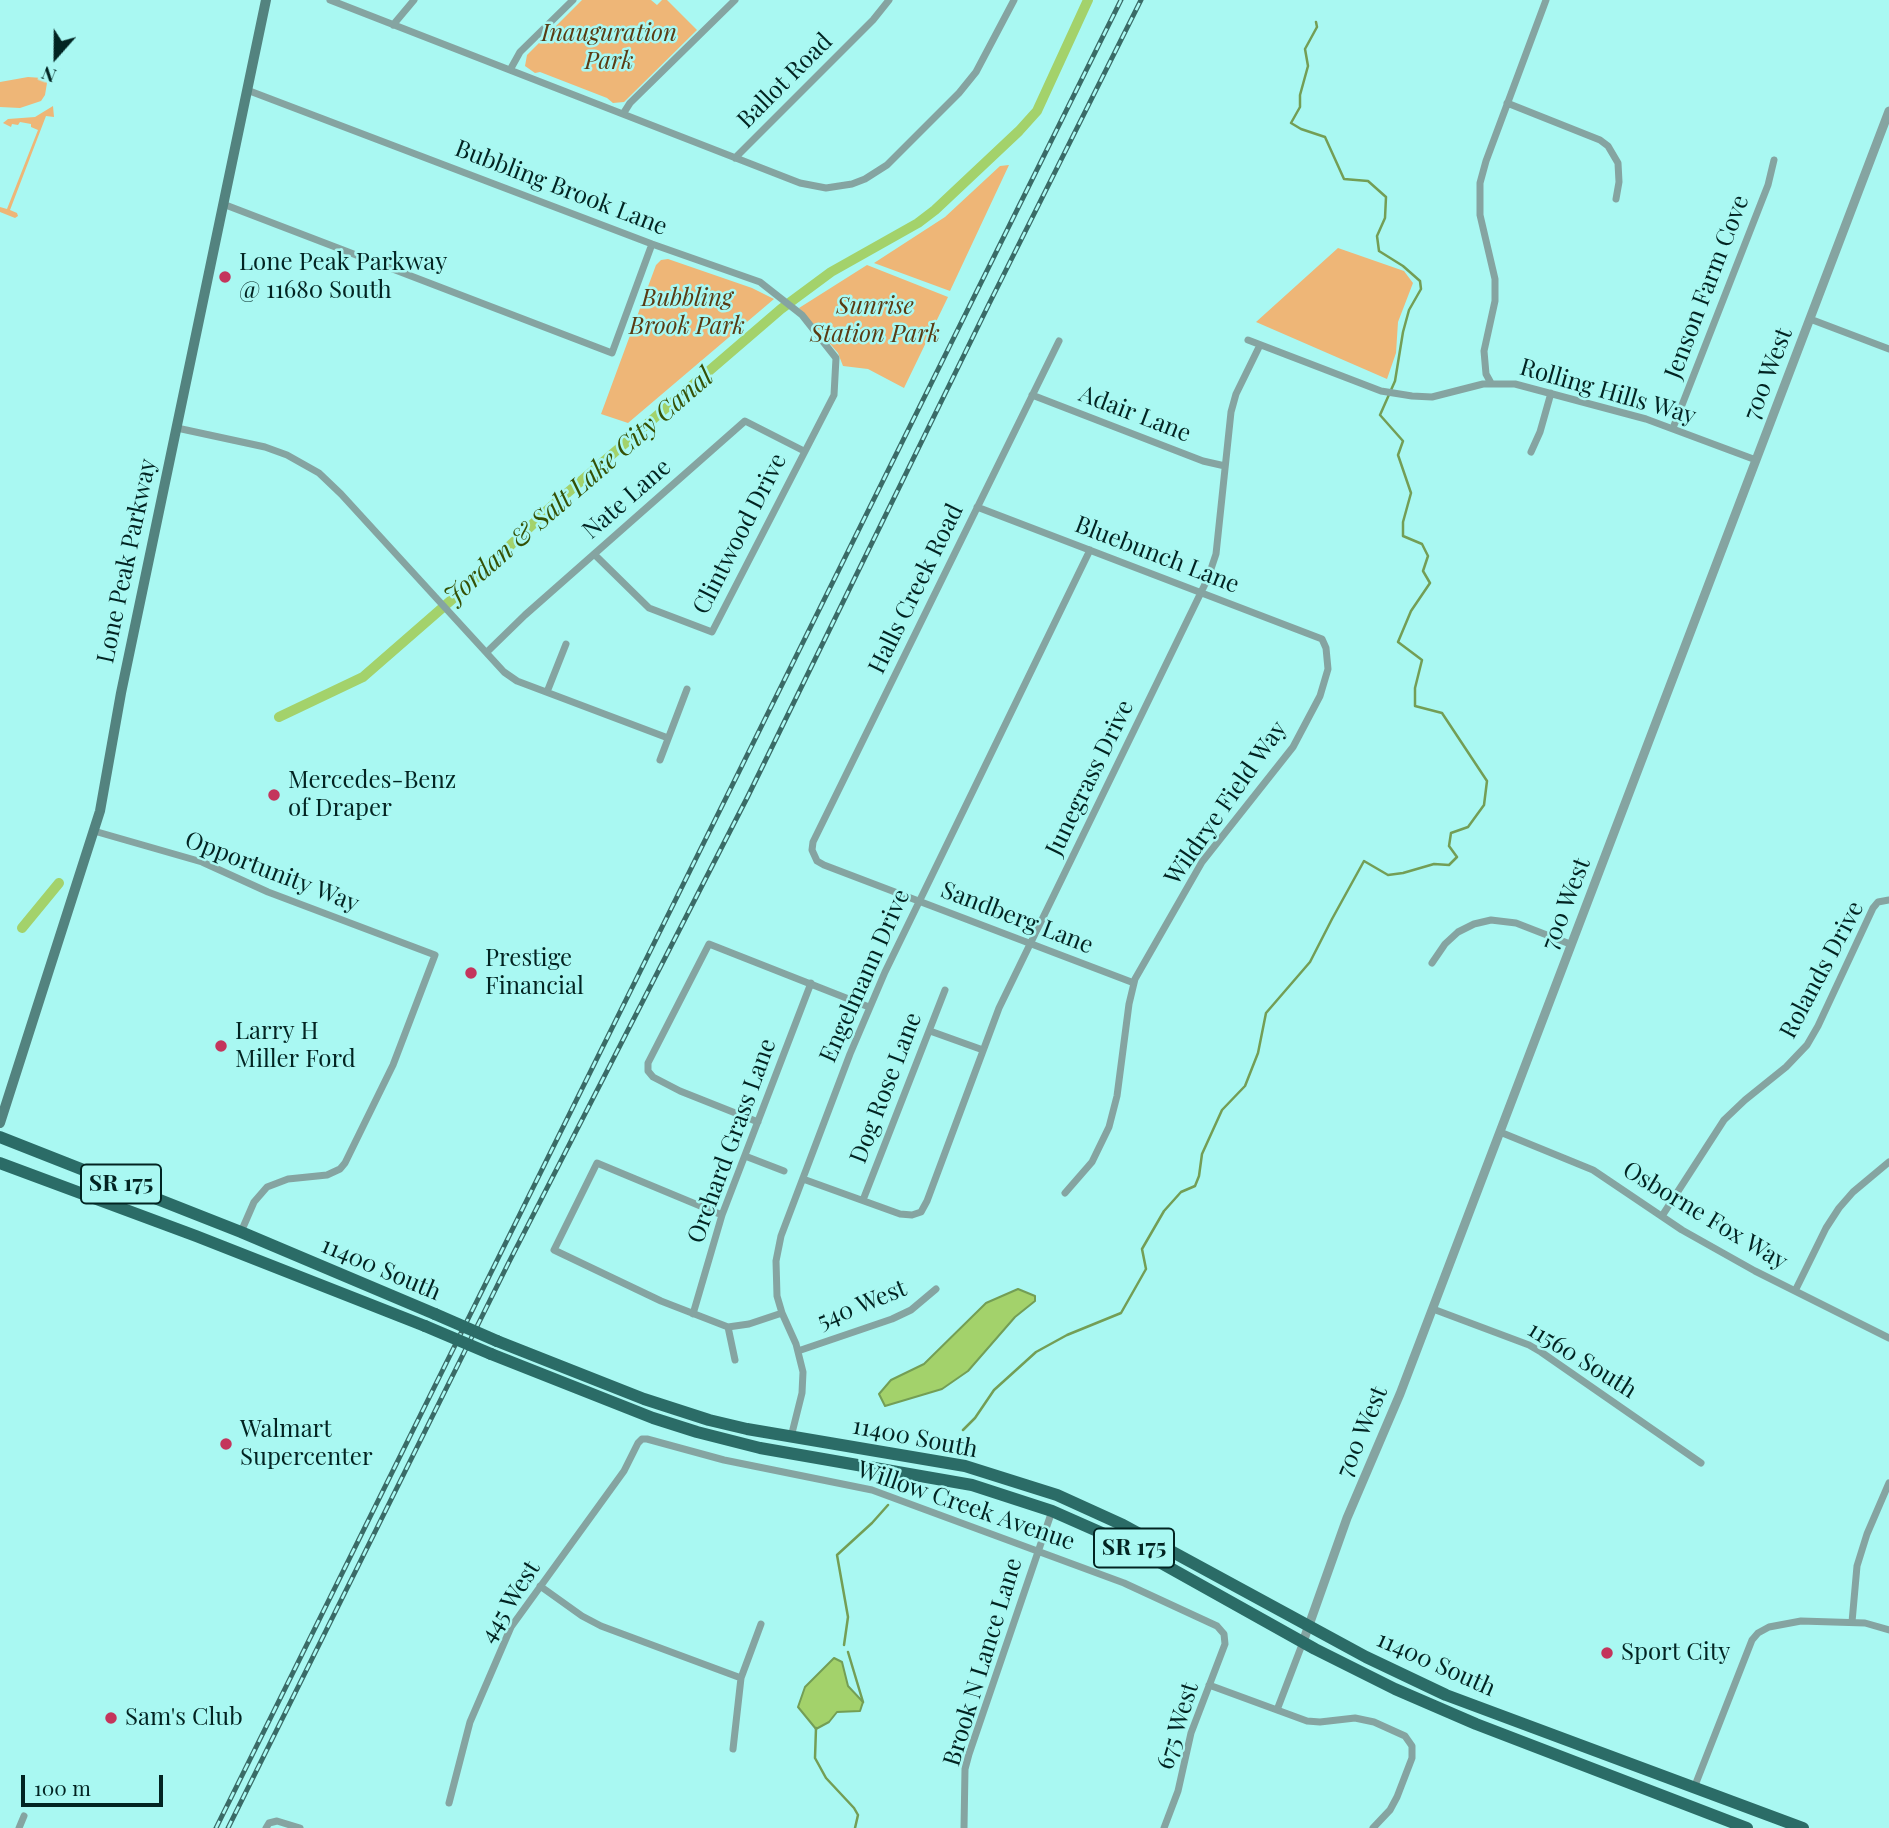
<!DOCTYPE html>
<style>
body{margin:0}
#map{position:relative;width:1889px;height:1828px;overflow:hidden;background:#a9f8f2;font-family:"Playfair Display",serif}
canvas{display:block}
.north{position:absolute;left:21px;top:21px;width:70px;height:70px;-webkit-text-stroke:5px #a9f8f2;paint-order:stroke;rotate:201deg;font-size:19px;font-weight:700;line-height:28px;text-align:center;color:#022422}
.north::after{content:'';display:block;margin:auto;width:24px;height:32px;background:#022422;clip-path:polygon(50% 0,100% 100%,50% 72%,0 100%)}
.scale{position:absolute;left:21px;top:1775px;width:142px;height:32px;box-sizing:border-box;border:4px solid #022422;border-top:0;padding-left:9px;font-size:21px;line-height:24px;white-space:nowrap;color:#022422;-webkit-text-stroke:5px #a9f8f2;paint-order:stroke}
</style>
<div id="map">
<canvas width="1889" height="1828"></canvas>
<div class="north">N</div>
<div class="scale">100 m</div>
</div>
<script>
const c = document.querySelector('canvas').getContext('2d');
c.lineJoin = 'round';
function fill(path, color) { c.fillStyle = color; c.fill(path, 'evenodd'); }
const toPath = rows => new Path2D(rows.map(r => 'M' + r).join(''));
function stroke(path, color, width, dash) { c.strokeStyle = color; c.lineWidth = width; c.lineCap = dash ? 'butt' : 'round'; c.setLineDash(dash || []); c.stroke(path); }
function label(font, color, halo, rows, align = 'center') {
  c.font = font + ' "Playfair Display",serif'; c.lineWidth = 5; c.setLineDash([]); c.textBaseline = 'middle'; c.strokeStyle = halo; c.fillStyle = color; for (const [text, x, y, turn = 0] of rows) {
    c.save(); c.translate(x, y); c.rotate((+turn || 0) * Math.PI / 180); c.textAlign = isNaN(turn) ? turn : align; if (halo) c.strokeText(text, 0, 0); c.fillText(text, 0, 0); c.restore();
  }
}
const green = toPath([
 [582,0,651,0,657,5,662,0,667,0,697,30,624,102,613,103,607,98,540,72,535,73,525,66,527,55],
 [28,77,42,78,47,83,45,95,41,101,20,108,0,107,0,82],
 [53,106,54,117,46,116,10,210,17,213,18,216,15,218,0,212,0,207,7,209,38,130,31,127,31,124,20,122,18,125,12,124,11,127,3,123,8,119,35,117],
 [1009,165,950,291,874,263,945,217,1000,166],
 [1338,248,1404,271,1413,283,1398,322,1396,353,1387,379,1256,322],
 [668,259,752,288,774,299,628,423,601,414,656,265,661,260],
 [867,265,948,297,904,388,868,369,843,366,838,353,799,308]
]);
const water = toPath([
 [1018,1289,1035,1296,1035,1301,1015,1317,968,1371,942,1389,885,1406,879,1394,891,1380,924,1364,986,1303,1018,1289],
 [834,1658,842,1662,848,1686,863,1702,860,1711,837,1712,829,1722,816,1729,798,1707,805,1687,834,1658]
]);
const stream = toPath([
 [963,1430,975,1418,994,1390,1036,1352,1067,1335,1121,1313,1146,1269,1142,1249,1164,1211,1181,1192,1195,1186,1199,1176,1202,1154,1222,1110,1245,1086,1258,1053,1266,1013,1310,962,1332,919,1364,861,1388,875,1403,873,1434,864,1449,865,1457,857,1449,846,1451,833,1468,827,1484,805,1487,781,1442,713,1415,706,1415,688,1422,660,1398,642,1411,611,1430,583,1423,571,1428,556,1422,544,1403,536,1403,522,1411,493,1398,455,1403,441,1380,415,1395,381,1403,332,1409,310,1421,289,1420,281,1403,266,1379,251,1377,236,1385,218,1386,197,1368,181,1344,179,1325,137,1301,129,1291,123,1300,107,1300,95,1308,66,1305,49,1317,27,1316,22],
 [844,1645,848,1617,837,1555,872,1523,888,1505],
 [848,1652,863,1702],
 [816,1728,815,1758,826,1778,854,1808,858,1815,855,1828]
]);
const canal = toPath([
 [279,717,363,677,464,589,552,506,781,309,831,272,918,223,935,210,1019,131,1037,111,1088,0],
 [22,928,59,883]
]);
const minor = toPath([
 [330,0,800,183,826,188,852,184,865,179,887,165,959,93,976,72,1014,0],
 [393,25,414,0],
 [510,70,520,52,573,0],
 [247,90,652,244,760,282,802,315,836,358,834,395,712,632,649,608,594,554],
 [1507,103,1600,140,1608,146,1618,163,1619,182,1616,199],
 [623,114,630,103,735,0],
 [735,158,873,20,889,0],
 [223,204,612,353,652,244],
 [1810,319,1889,349],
 [1248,340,1381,391,1412,396,1432,397,1483,384,1515,384,1646,419,1756,460],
 [1059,341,813,842,812,850,817,861,824,865,1134,983],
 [1491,383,1486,374,1484,351,1495,301,1495,279,1480,215,1480,183,1486,161,1546,0],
 [1032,395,1203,461,1225,466],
 [177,428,265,447,287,455,319,473,341,494,504,672,517,681,668,738],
 [1673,428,1768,185,1774,160],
 [1531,452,1540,432,1551,393],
 [977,507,1322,639,1326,648,1328,669,1320,696,1293,747,1202,862,1135,979,1129,1004,1117,1096,1109,1127,1092,1162,1065,1193],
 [487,652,525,615,745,421,804,451],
 [547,692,566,644],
 [660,760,687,689],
 [94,831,202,862,268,892,435,955,393,1065,345,1163,340,1169,327,1175,288,1179,267,1187,254,1202,241,1232],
 [1432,963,1445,944,1458,932,1474,924,1491,920,1516,923,1570,944],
 [930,1031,983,1050],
 [758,1122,680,1091,653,1077,648,1071,648,1063,709,944,869,1007],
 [1500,1132,1593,1170,1682,1230,1755,1271,1889,1338],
 [745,1156,784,1171],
 [803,1179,900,1214,912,1215,921,1212,927,1201,999,1008,1208,578,1216,554,1231,412,1236,394,1260,345],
 [863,1200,945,990],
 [722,1215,597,1163,554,1250,661,1301,728,1327,749,1324,782,1313],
 [1662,1216,1724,1120,1745,1100,1786,1067,1807,1045,1818,1026,1873,908,1878,902,1889,900],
 [1795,1291,1826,1228,1839,1208,1853,1192,1889,1162],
 [1433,1309,1529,1345,1541,1352,1701,1463],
 [693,1314,722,1215,811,983],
 [728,1327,735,1360],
 [798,1351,892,1319,911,1310,936,1289],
 [791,1437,802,1393,803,1372,796,1344,782,1313,777,1296,776,1261,781,1236,850,1054,885,972,1090,550],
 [540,1586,582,1616,601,1626,741,1678],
 [1852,1622,1857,1566,1867,1534,1889,1483],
 [1209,1685,1307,1721,1320,1722,1355,1718,1374,1722,1405,1736,1412,1746,1412,1758,1397,1797,1390,1810,1373,1828],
 [1277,1710,1303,1642],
 [733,1749,741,1678,761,1624],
 [1694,1788,1752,1640,1758,1633,1769,1627,1801,1621,1865,1623,1889,1630],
 [449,1803,470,1722,511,1627,624,1471,638,1443,642,1439,647,1439,724,1460,872,1490,1124,1583,1217,1626,1224,1634,1225,1644,1191,1733,1178,1791,1164,1828],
 [19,1828,24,1816],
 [266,1828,269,1823,277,1821,300,1828],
 [964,1828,965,1769,969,1754,1052,1511]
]);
const tertiary = toPath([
 [1303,1642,1347,1518,1400,1394,1889,111]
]);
const secondary = toPath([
 [0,1123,100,811,121,693,266,0]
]);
const primary = toPath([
 [0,1137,241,1232,435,1314],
 [0,1163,196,1236,425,1326],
 [497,1341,644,1399,709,1420,747,1429,965,1466,1057,1495,1123,1525,1366,1657,1446,1695,1803,1828],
 [491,1354,653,1418,697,1432,760,1448,972,1485,1052,1511,1129,1545,1315,1649,1395,1689,1476,1724,1747,1828]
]);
const rail = toPath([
 [216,1828,1121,0],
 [228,1828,508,1264,748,796,989,304,1141,0]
]);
const primaryBridge = toPath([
 [435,1314,497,1341],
 [425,1326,491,1354]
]);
const markers = [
 [225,277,7,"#c4355c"],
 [274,795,7,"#c4355c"],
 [471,973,7,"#c4355c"],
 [221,1046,7,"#c4355c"],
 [226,1444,7,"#c4355c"],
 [1607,1653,7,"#c4355c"],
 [111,1718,7,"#c4355c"]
];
const shields = [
 [121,1184,80],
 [1134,1548,80]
];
const shieldNames = [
 ["SR 175",121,1184],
 ["SR 175",1134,1548]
];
const parkNames = [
 ["Inauguration",609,34],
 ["Park",609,62],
 ["Bubbling",687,299],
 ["Brook Park",687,327],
 ["Sunrise",875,307],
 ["Station Park",875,335]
];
const streetNames = [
 ["Ballot Road",785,81,-45],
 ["Bubbling Brook Lane",561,188,21],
 ["Jenson Farm Cove",1707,287,-69],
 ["700 West",1768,374,-69],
 ["Rolling Hills Way",1608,392,16],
 ["Adair Lane",1135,414,21],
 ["Nate Lane",627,499,-41],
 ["Clintwood Drive",740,534,-63],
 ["Bluebunch Lane",1157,555,21],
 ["Lone Peak Parkway",127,561,-78],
 ["Halls Creek Road",916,589,-64],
 ["Junegrass Drive",1090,778,-64],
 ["Wildrye Field Way",1226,803,-55],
 ["Opportunity Way",272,872,21],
 ["700 West",1566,904,-69],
 ["Sandberg Lane",1017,918,21],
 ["Rolands Drive",1822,970,-62],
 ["Engelmann Drive",865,976,-66],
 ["Dog Rose Lane",886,1088,-69],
 ["Orchard Grass Lane",732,1141,-70],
 ["Osborne Fox Way",1705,1216,31],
 ["11400 South",381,1269,23],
 ["540 West",862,1305,-22],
 ["11560 South",1582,1360,32],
 ["700 West",1362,1432,-67],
 ["11400 South",915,1438,11],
 ["Willow Creek Avenue",966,1506,19],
 ["445 West",510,1602,-58],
 ["Brook N Lance Lane",983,1662,-73],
 ["11400 South",1436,1664,24],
 ["675 West",1178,1726,-73]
];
const poiNames = [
 ["Lone Peak Parkway",239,263],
 ["@ 11680 South",239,291],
 ["Mercedes-Benz",288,781],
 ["of Draper",288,809],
 ["Prestige",485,959],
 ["Financial",485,987],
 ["Larry H",235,1032],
 ["Miller Ford",235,1060],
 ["Walmart",240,1430],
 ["Supercenter",240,1458],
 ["Sport City",1621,1653],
 ["Sam's Club",125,1718]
];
const waterNames = [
 ["Jordan & Salt Lake City Canal",579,487,-41]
];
fill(green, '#eeb677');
fill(water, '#a3d26b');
stroke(water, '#739e55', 2);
stroke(stream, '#739e55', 2.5);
stroke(canal, '#a3d26b', 10);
stroke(minor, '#85a4a1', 7);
stroke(tertiary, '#85a4a1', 9);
stroke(secondary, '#53837f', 10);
stroke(primary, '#2b6c67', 12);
stroke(rail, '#3a6b67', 5);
stroke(rail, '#a9f8f2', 2.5, [8]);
stroke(primaryBridge, '#2b6c67', 12);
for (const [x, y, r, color] of markers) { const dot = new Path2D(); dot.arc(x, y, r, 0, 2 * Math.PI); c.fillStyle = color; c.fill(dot); stroke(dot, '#a9f8f2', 2.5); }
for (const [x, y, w] of shields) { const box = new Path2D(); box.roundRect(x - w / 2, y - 19.5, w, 39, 5); c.fillStyle = '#a9f8f2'; c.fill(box); stroke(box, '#022422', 2); }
label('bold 23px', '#022422', null, shieldNames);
label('italic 24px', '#593b13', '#a9f8f2', parkNames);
label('24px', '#022422', '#a9f8f2', streetNames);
label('24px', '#022422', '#a9f8f2', poiNames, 'left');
label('italic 26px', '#355105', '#a9f8f2', waterNames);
</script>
